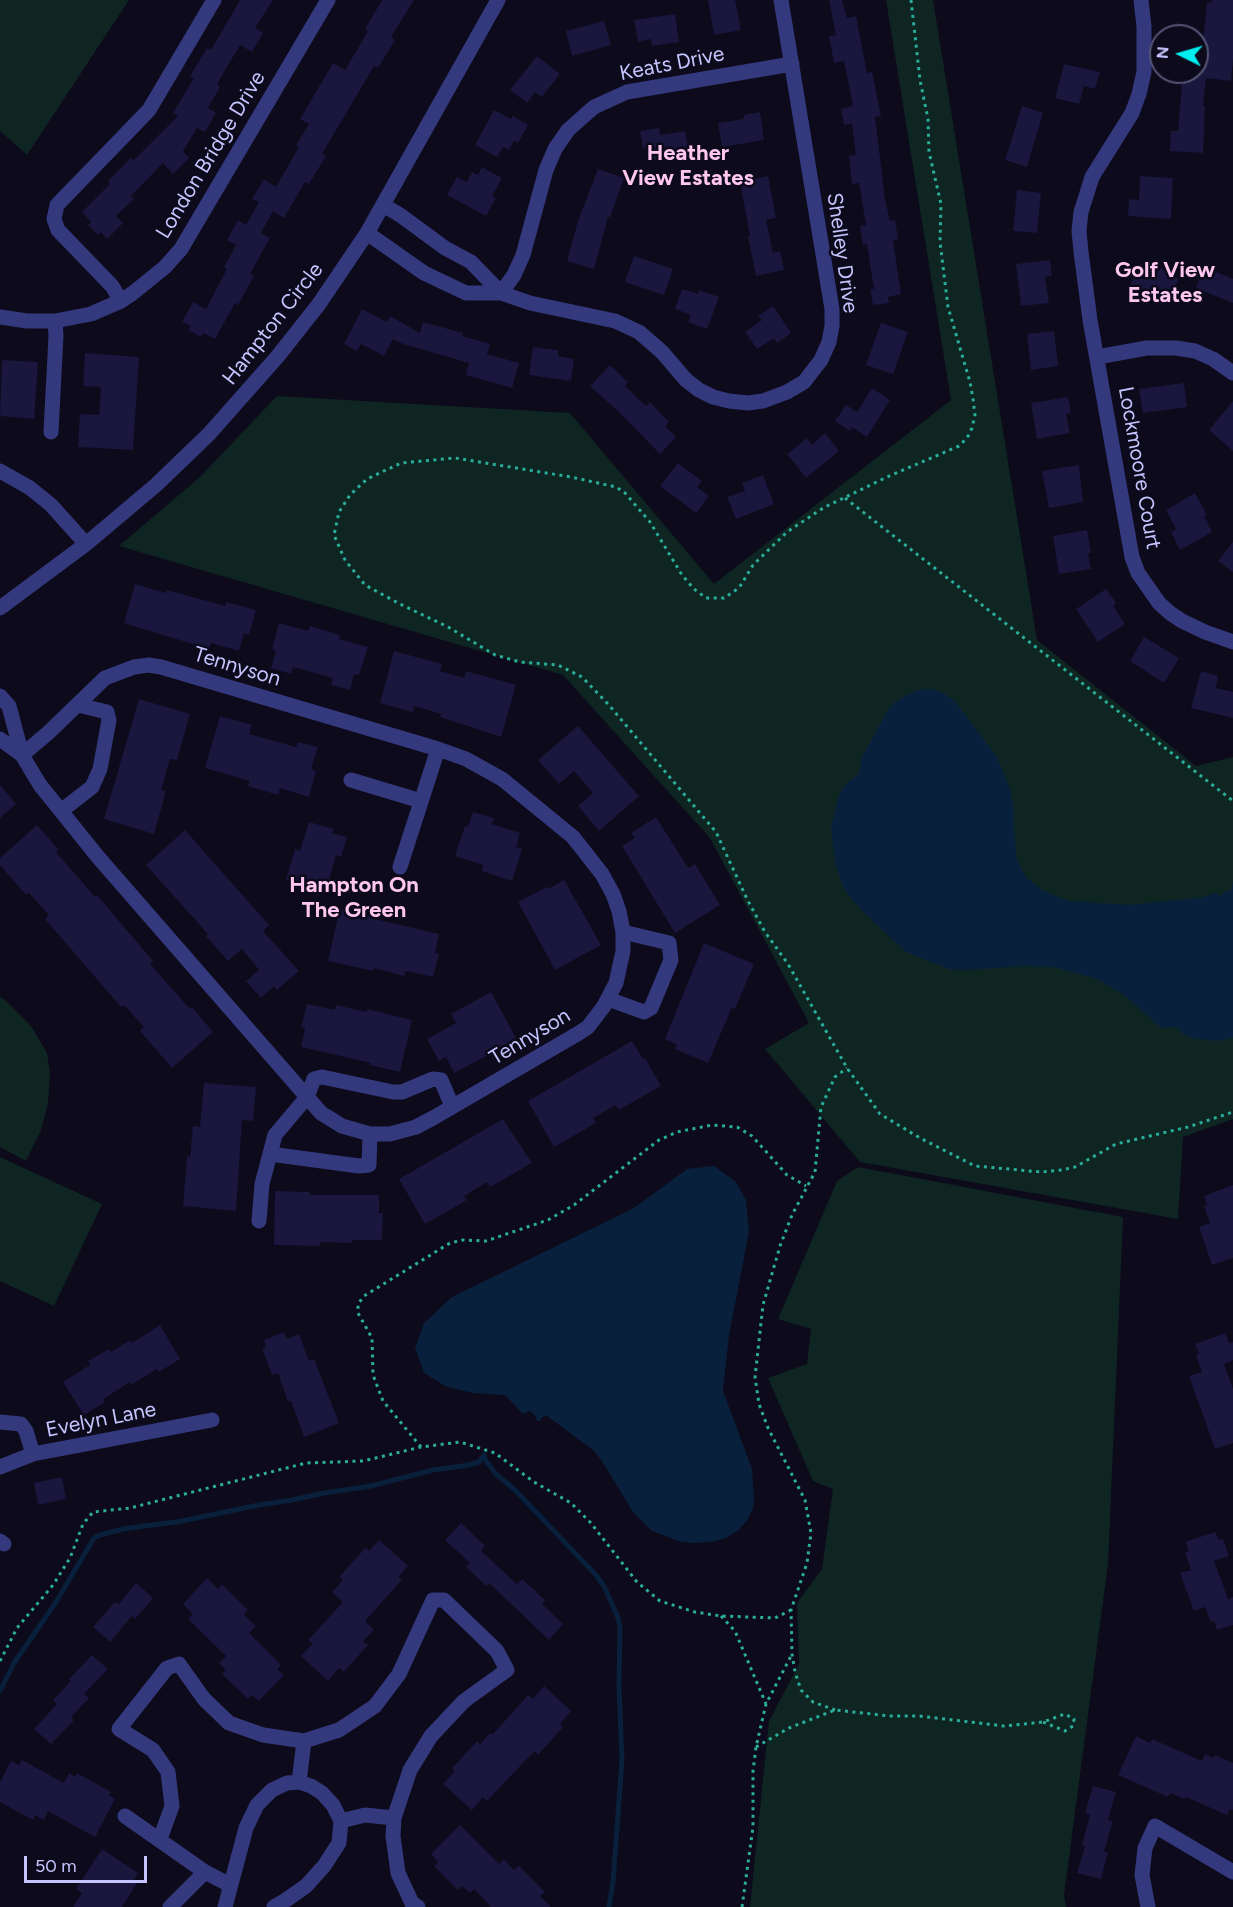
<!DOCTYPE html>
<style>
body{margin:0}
#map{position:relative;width:1233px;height:1907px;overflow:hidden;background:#0c0a1b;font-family:Figtree,sans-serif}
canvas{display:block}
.north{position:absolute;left:1149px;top:24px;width:60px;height:60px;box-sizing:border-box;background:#0c0a1b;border:2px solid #565576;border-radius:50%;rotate:275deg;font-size:16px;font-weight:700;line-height:24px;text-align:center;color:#c6c5ff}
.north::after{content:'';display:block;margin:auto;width:21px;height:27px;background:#00eef0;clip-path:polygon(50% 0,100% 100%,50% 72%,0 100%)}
.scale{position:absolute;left:24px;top:1856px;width:123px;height:27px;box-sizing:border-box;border:3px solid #c6c5ff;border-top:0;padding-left:8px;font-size:18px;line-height:21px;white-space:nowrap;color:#c6c5ff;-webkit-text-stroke:4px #0c0a1b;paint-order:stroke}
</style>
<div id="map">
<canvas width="1233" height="1907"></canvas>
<div class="north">N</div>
<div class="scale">50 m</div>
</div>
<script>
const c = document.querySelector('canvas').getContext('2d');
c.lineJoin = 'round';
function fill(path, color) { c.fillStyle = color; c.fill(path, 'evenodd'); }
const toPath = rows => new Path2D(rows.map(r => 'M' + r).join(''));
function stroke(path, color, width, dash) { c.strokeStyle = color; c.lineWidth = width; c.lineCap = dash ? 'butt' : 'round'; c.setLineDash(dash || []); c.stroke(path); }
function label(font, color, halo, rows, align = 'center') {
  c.font = font + ' Figtree,sans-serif'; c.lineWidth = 5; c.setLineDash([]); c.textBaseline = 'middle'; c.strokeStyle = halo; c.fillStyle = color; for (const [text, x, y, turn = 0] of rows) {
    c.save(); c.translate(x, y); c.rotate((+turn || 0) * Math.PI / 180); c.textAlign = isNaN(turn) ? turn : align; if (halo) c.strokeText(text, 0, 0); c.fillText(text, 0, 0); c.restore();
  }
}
const green = toPath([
 [0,0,129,0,27,155,0,131],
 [886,0,933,0,1037,640,1196,766,1233,757,1233,1119,1183,1137,1178,1219,860,1162,765,1049,809,1023,710,838,563,675,119,546,200,477,277,396,570,413,714,584,951,400],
 [0,997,5,1000,31,1026,47,1053,50,1073,48,1104,41,1130,26,1161,0,1147],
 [0,1157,102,1204,54,1306,0,1281],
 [858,1167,1123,1217,1108,1564,1064,1895,1066,1907,750,1907,769,1721,799,1664,797,1603,822,1569,833,1489,813,1481,768,1378,807,1364,811,1329,778,1319,837,1181]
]);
const water = toPath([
 [932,689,943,693,954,700,997,757,1010,789,1014,809,1014,828,1017,861,1027,878,1041,889,1055,896,1070,901,1129,905,1204,897,1214,893,1222,896,1224,892,1231,890,1233,882,1233,1038,1217,1041,1191,1038,1182,1033,1178,1027,1161,1028,1123,994,1097,979,1053,967,1024,966,967,970,949,969,906,952,860,909,844,889,835,862,831,827,839,795,845,785,856,776,860,770,861,759,888,710,894,703,907,695,918,690],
 [714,1166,736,1182,746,1200,749,1232,729,1335,723,1391,752,1469,754,1498,753,1508,748,1519,739,1530,726,1538,712,1542,693,1543,681,1542,652,1531,633,1512,602,1461,593,1450,547,1416,542,1417,540,1421,537,1421,534,1414,529,1411,523,1414,505,1395,473,1393,445,1386,424,1373,415,1348,424,1323,452,1297,634,1208,687,1169]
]);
const stream = toPath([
 [0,1691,14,1663,56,1602,94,1538,100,1535,123,1529,182,1521,259,1505,292,1500,324,1493,371,1486,433,1470,469,1465,479,1462,484,1455,486,1461,496,1474,516,1491,596,1575,604,1586,618,1618,620,1627,619,1686,622,1760,613,1882,609,1907]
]);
const building = toPath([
 [240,0,273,0,255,28,263,33,252,52,240,45,217,84,220,87,208,108,216,113,205,132,197,128,183,151,189,158,173,174,163,163,131,196,134,199,116,216,123,223,107,239,101,232,98,235,88,225,91,222,82,212,110,184,108,181,131,158,134,160,178,116,173,113,194,78,190,76,207,48,211,50],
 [382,0,414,0,391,37,395,40,378,68,374,66,322,154,326,156,309,184,305,182,284,218,273,211,261,233,270,238,250,274,254,276,238,305,235,303,215,339,203,333,201,337,188,330,191,326,182,322,193,302,206,309,227,269,224,267,236,245,227,240,238,220,246,225,259,202,252,199,264,179,276,187,299,147,296,145,309,124,300,119,333,63,345,70,368,31,365,29],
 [708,0,735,0,741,30,714,35],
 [829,0,842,0,847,18,856,16,867,73,872,72,881,116,875,117,885,199,890,221,895,220,898,239,893,240,901,294,888,297,889,303,873,305,870,289,874,289,867,244,863,245,860,226,866,225,859,183,852,184,849,156,856,155,852,124,844,125,841,109,853,106,844,61,834,63,829,36,836,35],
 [1212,0,1233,0,1233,59,1231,81,1206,78,1203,106,1205,106,1203,153,1170,151,1171,131,1178,131,1183,72,1200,72,1207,3,1211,3],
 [675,14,679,42,652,46,651,39,638,42,634,20],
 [604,21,611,45,572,56,566,31],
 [537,56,560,74,542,97,535,92,527,103,510,90],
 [1064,64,1100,72,1095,89,1084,86,1079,104,1055,98],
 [1022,106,1043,113,1027,167,1005,160],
 [494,110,511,119,513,116,528,125,518,143,514,141,509,150,503,147,497,157,475,145],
 [760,112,764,140,722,147,718,123,744,119,744,115],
 [659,128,660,135,685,131,689,154,653,160,651,147,643,148,640,131],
 [482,167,502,178,492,196,496,198,486,216,447,195,457,177,467,182,472,172,478,175],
 [598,169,624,178,610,217,608,217,594,269,567,261,578,221],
 [768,176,776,218,766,220,773,253,780,251,784,270,756,276,748,236,750,236,740,182],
 [1140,176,1173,178,1171,219,1128,216,1129,199,1139,200],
 [1017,190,1041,193,1037,233,1013,231],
 [634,256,673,269,664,295,625,282],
 [1145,259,1179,279,1168,299,1155,291,1151,298,1129,286],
 [1050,260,1052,276,1045,277,1049,303,1021,306,1016,264],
 [1204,267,1233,279,1233,303,1196,288],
 [682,289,698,294,699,290,719,297,707,329,688,322,691,315,675,309],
 [773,306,791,333,777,343,774,338,757,349,745,332,762,320,758,316],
 [362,309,387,322,390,316,420,333,423,322,463,333,462,336,490,344,487,354,519,363,512,388,466,375,469,363,403,344,393,339,384,356,361,344,357,351,344,344],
 [881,323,908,332,893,374,866,365],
 [1054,331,1058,366,1031,370,1027,334],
 [533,347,558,350,558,356,574,359,571,381,529,375],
 [85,353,139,357,133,450,78,447,80,414,99,415,101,387,83,386],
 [2,360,38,362,34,419,0,416],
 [610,365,628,382,625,386,646,406,650,402,669,422,665,426,676,437,660,454,621,414,590,386],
 [1184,383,1187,407,1143,413,1139,389],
 [872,388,890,400,867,437,852,427,850,431,835,421,846,405,857,412],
 [1068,397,1071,413,1066,414,1070,433,1037,439,1031,403],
 [1233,401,1233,451,1209,430],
 [825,433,839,451,806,478,787,454,807,438,812,445],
 [678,463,702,481,697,487,709,496,696,513,660,486],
 [1079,465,1083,502,1049,508,1042,471],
 [763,475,774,504,736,519,727,497,745,491,742,483],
 [1195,493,1207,515,1204,516,1212,532,1180,550,1171,532,1176,529,1166,510],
 [1087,530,1091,553,1088,554,1091,569,1059,574,1053,536],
 [1233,542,1233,572,1218,561],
 [135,584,166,593,167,590,225,606,226,602,256,610,249,635,244,633,239,651,211,643,209,649,124,623],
 [1106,589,1116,603,1113,606,1125,624,1098,642,1076,609],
 [279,623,308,631,310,626,340,635,339,639,368,647,359,675,354,674,350,690,331,685,333,678,293,667,291,674,271,668,276,651,272,649],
 [1144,637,1179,658,1164,683,1130,661],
 [394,651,442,664,440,671,464,678,466,671,516,685,501,737,440,717,441,714,414,706,413,712,380,703],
 [1201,671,1218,676,1216,688,1233,692,1233,718,1191,708],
 [139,699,190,714,177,760,170,759,161,790,166,791,154,834,104,819],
 [220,716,252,725,249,734,296,747,298,742,318,747,311,769,316,771,309,797,280,788,278,795,248,786,250,781,205,768],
 [578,726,639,796,599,831,578,806,593,793,574,771,559,784,538,760],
 [0,785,16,804,0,818],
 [473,812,494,818,492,824,520,833,516,847,522,849,512,881,482,871,483,865,455,856,465,826,468,827],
 [656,817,688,868,695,864,720,905,675,933,622,846,635,838,631,833],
 [309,822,334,829,332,833,347,837,341,857,336,855,328,884,314,880,312,887,286,880,295,849,300,851],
 [37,825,58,849,56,852,95,897,97,895,153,961,150,964,190,1009,192,1007,213,1032,172,1068,140,1031,144,1027,124,1005,121,1007,45,919,49,915,29,893,26,895,0,865,0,858],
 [185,830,269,925,263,931,299,971,277,990,274,986,261,998,246,981,259,970,242,949,228,961,206,936,208,934,146,865],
 [564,880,601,945,555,970,518,902,547,887,548,889],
 [340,909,370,916,370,918,439,934,435,953,439,954,433,977,406,971,404,976,374,968,373,971,328,961],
 [704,943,754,964,735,1009,732,1007,708,1063,675,1049,677,1045,665,1039],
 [491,992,517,1040,454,1073,446,1057,439,1061,427,1039,456,1023,451,1014],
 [307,1004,335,1010,336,1005,366,1012,367,1009,412,1020,400,1072,370,1065,371,1063,301,1047,305,1028,301,1027],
 [632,1041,643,1059,645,1058,661,1086,619,1110,616,1105,593,1118,596,1123,554,1147,528,1101],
 [204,1083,256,1087,253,1121,242,1120,236,1211,183,1206,187,1156,190,1157,193,1126,200,1127],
 [503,1119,532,1163,490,1187,487,1182,464,1196,467,1200,425,1224,399,1179],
 [1233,1185,1233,1258,1212,1265,1199,1227,1210,1223,1204,1206,1207,1205,1204,1196],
 [275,1191,310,1192,310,1195,379,1195,379,1213,383,1213,382,1240,352,1240,352,1243,320,1242,320,1246,274,1245],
 [160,1325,180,1359,159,1372,157,1369,131,1385,130,1382,103,1399,105,1402,84,1415,63,1382,90,1365,88,1361,109,1349,111,1352,130,1340,132,1343],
 [284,1332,287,1339,299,1334,309,1361,314,1359,339,1423,304,1437,291,1401,288,1402,278,1373,272,1375,262,1348,266,1347,264,1340],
 [1225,1333,1229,1343,1233,1342,1233,1360,1224,1364,1233,1389,1233,1443,1215,1449,1189,1376,1202,1372,1196,1355,1199,1354,1195,1344],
 [62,1477,66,1499,38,1505,34,1483],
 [461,1523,485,1546,481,1551,517,1584,522,1579,545,1600,542,1604,563,1624,549,1640,489,1583,486,1586,466,1567,470,1563,445,1540],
 [1215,1532,1219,1540,1223,1539,1229,1556,1214,1561,1228,1599,1233,1597,1233,1625,1217,1630,1214,1621,1211,1622,1205,1607,1194,1611,1180,1573,1191,1570,1185,1552,1189,1551,1185,1542],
 [379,1540,408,1566,398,1577,402,1580,365,1621,374,1630,363,1641,368,1645,344,1672,339,1668,328,1681,301,1656,313,1643,308,1640,343,1602,332,1592,343,1580,339,1577,366,1547,369,1551],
 [207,1578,218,1589,222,1584,248,1610,244,1615,256,1626,249,1633,281,1665,277,1669,284,1675,259,1701,252,1695,248,1699,222,1674,226,1670,219,1663,226,1656,188,1619,193,1614,183,1604],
 [136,1583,153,1598,135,1619,132,1616,110,1642,93,1627,115,1602,119,1604],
 [92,1655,108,1669,84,1694,89,1698,71,1717,74,1720,51,1744,34,1729,57,1704,53,1700,71,1681,69,1679],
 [544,1686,571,1711,560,1724,563,1727,538,1755,535,1751,523,1763,487,1801,483,1797,472,1810,443,1784,455,1771,452,1768,477,1741,480,1744,490,1733,492,1735,528,1695,533,1699],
 [1136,1736,1150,1743,1152,1739,1202,1761,1205,1754,1213,1758,1215,1755,1233,1763,1233,1810,1230,1809,1227,1815,1186,1797,1185,1799,1170,1793,1168,1797,1118,1775],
 [22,1760,64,1783,69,1773,75,1777,77,1773,111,1792,109,1795,115,1799,95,1837,48,1811,44,1820,35,1815,33,1820,0,1802,0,1782,11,1761,19,1765],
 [1093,1786,1116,1792,1108,1820,1113,1821,1104,1852,1108,1852,1101,1879,1077,1873,1085,1846,1082,1845,1090,1815,1085,1813],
 [460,1825,499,1864,504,1859,514,1870,519,1866,545,1892,540,1896,551,1907,491,1907,474,1889,470,1893,462,1886,458,1890,434,1866,438,1862,431,1854],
 [102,1849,138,1873,133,1881,137,1883,122,1907,73,1907,82,1893,76,1889]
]);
const path = toPath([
 [911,0,920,80,928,119,929,152,941,204,940,242,948,307,970,382,973,399,975,415,972,428,967,438,959,446,887,477,823,508,787,532,753,565,739,588,724,598,706,598,694,589,682,575,650,522,625,493,616,487,571,477,455,458,401,463,367,479,350,495,339,512,334,535,345,560,365,585,400,604,448,627,495,655,520,662,558,665,582,677,608,704,716,832,747,899,765,932,788,964,847,1068,880,1114,920,1138,975,1166,1041,1172,1062,1170,1075,1167,1116,1144,1188,1127,1233,1112],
 [845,498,1233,801],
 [421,1447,383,1401,373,1375,372,1338,358,1313,358,1304,364,1296,450,1243,463,1240,486,1241,548,1220,574,1205,659,1140,677,1132,712,1125,737,1127,752,1136,787,1175,806,1186],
 [721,1616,735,1631,766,1704],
 [0,1661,17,1628,53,1585,70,1558,83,1524,93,1512,130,1508,306,1463,363,1461,421,1447,460,1442,495,1453,534,1482,571,1503,590,1522,637,1582,660,1601,695,1612,721,1616,775,1618,791,1610],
 [835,1710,813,1702,801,1690,795,1672,792,1654,791,1610,807,1563,811,1533,805,1500,768,1428,759,1404,755,1377,763,1305,780,1246,792,1215,815,1172,821,1107,835,1077,847,1068],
 [756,1747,789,1728,835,1710,890,1716,919,1716,1004,1726,1043,1722,1065,1714,1074,1719,1073,1726,1065,1731,1043,1722],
 [742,1907,753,1827,753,1771,756,1747,766,1704,791,1656]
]);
const minor = toPath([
 [1141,0,1144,27,1144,72,1139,94,1132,113,1092,177,1081,212,1079,231,1081,252,1090,320,1132,557,1138,573,1159,603,1170,613,1182,621,1205,632,1233,642],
 [383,205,400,215,445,248,471,262,501,293],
 [367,233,424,273,466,293,501,293,530,303,615,321,639,332,662,352,686,380,699,390,713,397,729,401,748,403,763,401,787,392,804,382,821,360,829,342,832,326,832,309,781,0],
 [501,293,514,275,523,255,546,170,555,149,568,130,594,107,627,92,792,64],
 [121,301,112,286,58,230,54,219,57,205,149,110,214,0],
 [0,317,27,321,55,321,91,314,121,301,133,293,165,267,181,249,328,0],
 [1097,357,1147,348,1176,348,1195,351,1213,359,1233,373],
 [51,432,56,336,55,321],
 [0,471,30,488,51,505,86,544],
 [0,608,86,544,156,485,209,434,278,356,319,304,367,233,498,0],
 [0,696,9,706,22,755,40,785,61,811,98,857,321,1113,342,1126,370,1134,390,1134,416,1127,433,1118,579,1033,588,1027,604,1006,616,983,623,951,623,932,619,911,613,894,602,874,573,837,502,779,466,759,438,749,161,667,149,665,134,667,105,678,48,733,22,755],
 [0,739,22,755],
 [351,780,421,801],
 [61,811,92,787,100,769,109,720,107,712,78,705],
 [400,867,438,749],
 [608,999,644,1012,651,1008,671,960,669,943,623,932],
 [270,1154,359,1166,369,1165,370,1134],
 [259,1221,262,1184,275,1135,307,1097,314,1079,322,1077,393,1092,402,1092,433,1079,441,1080,452,1106],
 [0,1422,21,1424,26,1431,33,1454],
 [0,1467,33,1454,212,1420],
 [0,1541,4,1544],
 [299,1782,304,1741,339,1730,375,1706,399,1674,433,1600,444,1600,497,1651,507,1670,464,1701,431,1736,410,1770,394,1818],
 [125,1816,205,1872,230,1885],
 [341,1821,365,1815,394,1818,393,1836,398,1873,412,1903,418,1907],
 [160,1839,172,1806,168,1772,153,1750,119,1729,167,1668,179,1664,204,1699,229,1723,263,1735,304,1741],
 [170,1907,205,1872],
 [225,1907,246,1828,257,1805,272,1790,287,1783,299,1782,311,1786,322,1793,333,1805,341,1821,339,1843,324,1866,306,1886,286,1900,274,1907],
 [1148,1907,1142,1875,1145,1848,1155,1826,1233,1872]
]);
const streetNames = [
 ["Keats Drive",672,64,-11],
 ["London Bridge Drive",211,155,-59],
 ["Shelley Drive",842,253,82],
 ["Hampton Circle",273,324,-52],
 ["Lockmoore Court",1139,468,80],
 ["Tennyson",237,667,17],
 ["Tennyson",530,1037,-31],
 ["Evelyn Lane",101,1420,-11]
];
const neighbourhoodNames = [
 ["Heather",688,154],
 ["View Estates",688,179],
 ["Golf View",1165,271],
 ["Estates",1165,296],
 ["Hampton On",354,886],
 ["The Green",354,911]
];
fill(green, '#0e2522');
fill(water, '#09203c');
stroke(stream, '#09203c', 5);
fill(building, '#1a163d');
stroke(path, '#2aae9a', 3, [3, 4.5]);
stroke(minor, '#34387c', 15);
label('21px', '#c6c5ff', '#0c0a1b', streetNames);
label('bold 22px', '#ffc7f0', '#0c0a1b', neighbourhoodNames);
</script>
